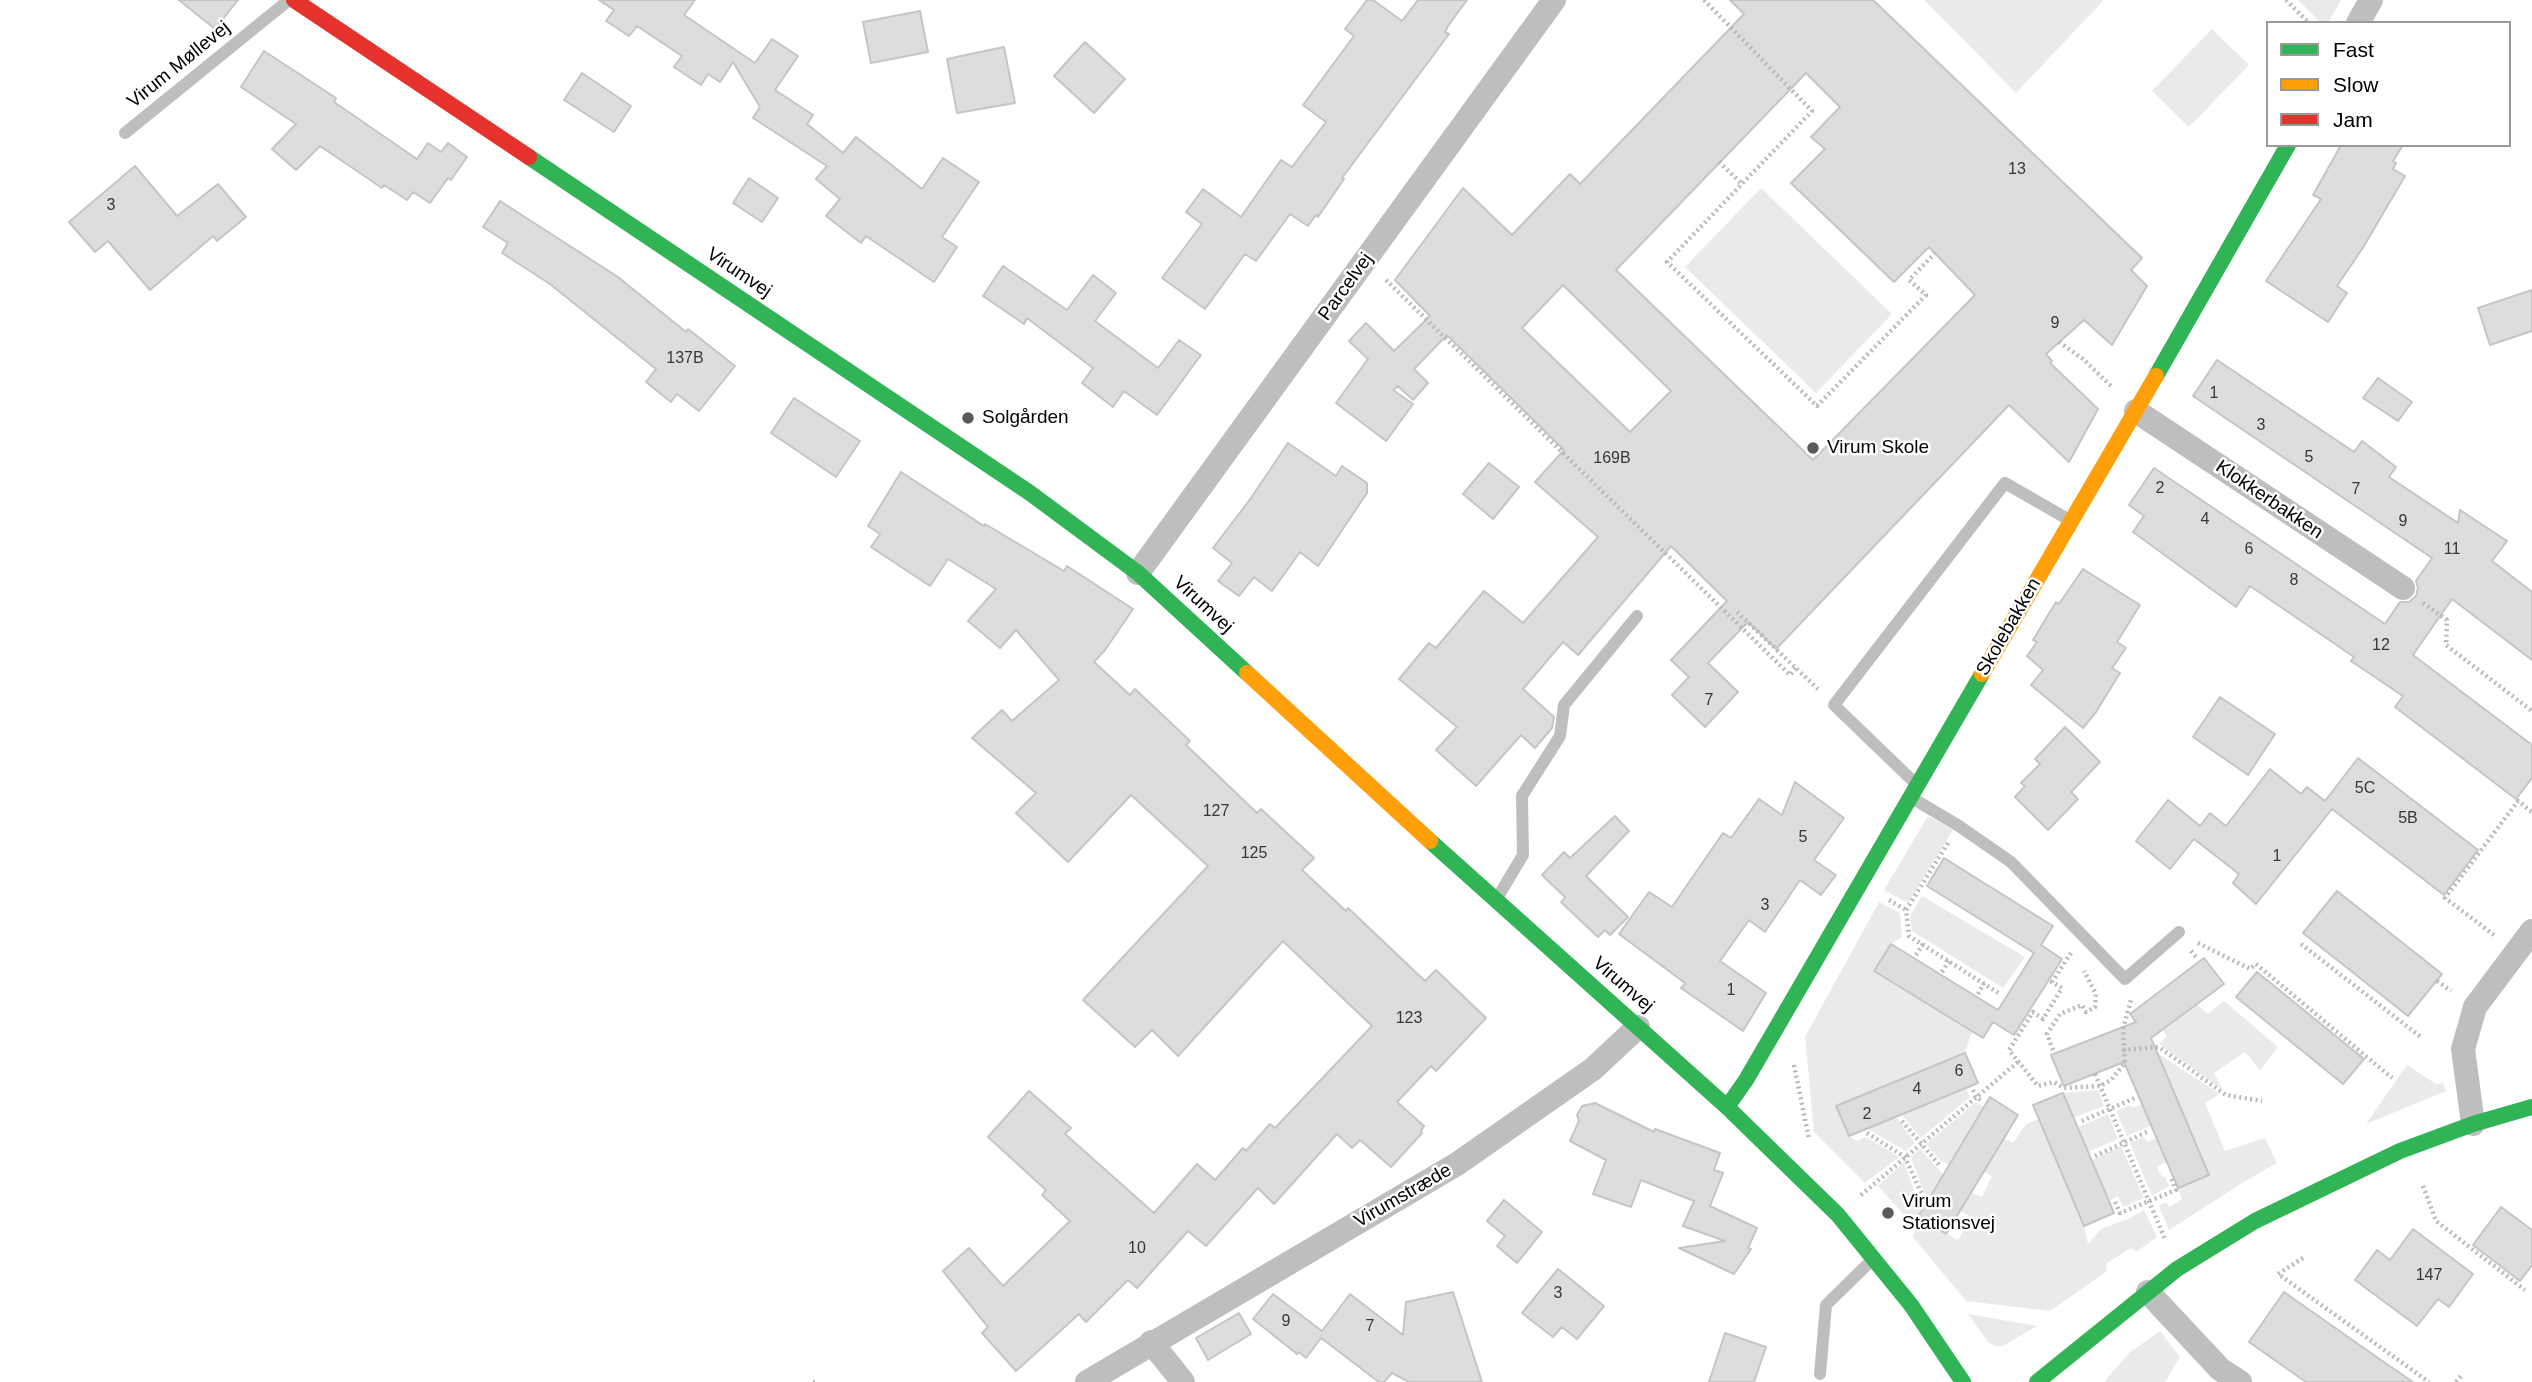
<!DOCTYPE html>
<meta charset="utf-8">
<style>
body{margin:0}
#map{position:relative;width:2532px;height:1382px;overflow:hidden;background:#fff;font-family:Arial,sans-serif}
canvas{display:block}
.legend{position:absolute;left:2266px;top:21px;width:245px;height:126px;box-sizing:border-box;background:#fff;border:2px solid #999;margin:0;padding:9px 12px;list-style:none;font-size:21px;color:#000}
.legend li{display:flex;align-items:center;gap:14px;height:35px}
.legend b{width:35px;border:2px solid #999}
</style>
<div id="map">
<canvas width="2532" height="1382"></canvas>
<ul class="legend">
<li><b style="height:9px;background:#30b455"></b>Fast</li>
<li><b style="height:9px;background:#ff9f0a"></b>Slow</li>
<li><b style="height:9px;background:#e5322d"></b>Jam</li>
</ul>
</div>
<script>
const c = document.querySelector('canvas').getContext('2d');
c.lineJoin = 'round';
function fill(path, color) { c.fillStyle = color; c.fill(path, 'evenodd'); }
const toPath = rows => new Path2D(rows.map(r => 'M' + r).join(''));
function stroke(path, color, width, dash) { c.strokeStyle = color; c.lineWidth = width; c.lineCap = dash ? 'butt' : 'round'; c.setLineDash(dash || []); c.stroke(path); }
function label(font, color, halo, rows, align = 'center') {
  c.font = font + ' Arial,sans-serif'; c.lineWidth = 5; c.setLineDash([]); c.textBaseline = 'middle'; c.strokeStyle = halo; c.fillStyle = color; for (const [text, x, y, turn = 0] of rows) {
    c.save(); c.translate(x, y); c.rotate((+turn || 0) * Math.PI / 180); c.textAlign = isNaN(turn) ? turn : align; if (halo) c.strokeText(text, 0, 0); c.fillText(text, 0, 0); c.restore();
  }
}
const green = toPath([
 [1924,0,2104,0,2016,93],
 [2298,0,2341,0,2328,23,2321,23],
 [2212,29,2249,65,2189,127,2152,91],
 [1761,188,1892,314,1816,393,1685,267],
 [1928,816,1953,830,1908,903,1884,890],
 [1922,896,2025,957,2003,988,1912,931,1910,916],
 [1879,902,1900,913,1902,937,1891,944,1874,971,1972,1031,1965,1053,1837,1106,1849,1136,1857,1141,1866,1137,1899,1157,1865,1183,1814,1132,1805,1037],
 [2224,1001,2278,1047,2260,1070,2245,1052,2214,1073,2223,1090,2159,1044,2167,1036,2162,1029,2196,1004,2208,1014],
 [2157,1053,2220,1094,2205,1103,2225,1151,2265,1138,2277,1163,2242,1183,2169,1230,2159,1206,2166,1202,2170,1207,2182,1199,2178,1188,2208,1175],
 [2407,1065,2436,1084,2443,1083,2446,1091,2366,1124],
 [1966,1088,1970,1097,1921,1138,1902,1115],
 [2098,1090,2104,1106,2073,1118,2063,1093],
 [1976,1102,1984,1108,1949,1165,1941,1161,1926,1144],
 [2142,1104,2151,1126,2127,1136,2116,1111,2130,1105,2132,1108],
 [2108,1114,2118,1139,2088,1152,2078,1127],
 [1896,1117,1915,1143,1906,1151,1867,1129],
 [2039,1119,2084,1226,2088,1244,2101,1229,2128,1219,2144,1210,2157,1237,2136,1252,2131,1248,2107,1263,2106,1272,2050,1311,1966,1301,1913,1237,1916,1228,1878,1186,1904,1162,1917,1199,1914,1204,1921,1211,1918,1217,1958,1240,1971,1217,1960,1211,1971,1192,1982,1197,1992,1176,1983,1172,2004,1138,2013,1143,2026,1124],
 [2144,1137,2148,1142,2156,1138,2167,1162,2157,1167,2162,1177,2165,1176,2169,1186,2152,1196,2130,1143],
 [2121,1146,2144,1198,2123,1207,2118,1196,2109,1201,2092,1160],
 [1920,1149,1943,1174,1927,1201,1911,1157],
 [1968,1314,2037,1326,2003,1346,1995,1346,1988,1342],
 [2160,1331,2180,1357,2165,1382,2104,1382,2129,1353]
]);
const building = toPath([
 [179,0,238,0,215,29,179,0],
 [599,0,695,0,684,15,755,63,772,39,798,56,775,90,813,115,807,124,843,153,856,137,922,189,943,158,979,182,942,237,957,247,934,282,866,236,861,243,826,216,840,199,816,179,827,166,753,118,760,107,733,62,720,82,708,74,701,85,674,67,682,56,637,26,629,36,606,21,614,10,599,0],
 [1367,0,1373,0,1402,21,1418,0,1467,0,1448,26,1445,32,1449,34,1342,178,1344,179,1318,217,1316,215,1308,226,1290,214,1256,261,1245,254,1205,309,1162,278,1202,224,1186,212,1203,189,1241,217,1281,160,1292,167,1326,122,1303,105,1354,36,1345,29,1367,0],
 [1730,0,1873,0,2142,258,2131,270,2147,286,2112,345,2084,320,2046,354,2052,361,2050,363,2098,409,2069,462,2009,405,1776,649,1748,622,1708,663,1738,692,1705,727,1672,695,1689,677,1671,660,1727,601,1671,546,1578,655,1563,642,1523,689,1554,717,1552,728,1535,748,1521,735,1476,786,1436,750,1457,727,1399,679,1429,643,1436,648,1484,591,1523,623,1598,537,1535,482,1564,450,1447,335,1414,369,1428,383,1413,400,1398,386,1393,390,1413,404,1386,441,1336,403,1368,359,1349,341,1366,323,1394,351,1430,316,1395,280,1463,188,1512,235,1570,174,1580,184,1744,14,1730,0],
 [1806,73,1840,107,1811,137,1825,149,1791,183,1894,282,1929,247,1975,295,1813,460,1616,270,1806,73],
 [1563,285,1671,391,1630,432,1522,328,1563,285],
 [920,11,928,52,871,63,863,22,920,11],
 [1085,42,1125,79,1094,113,1054,76,1085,42],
 [1004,47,1015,103,957,113,947,59,1004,47],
 [264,51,336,98,334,102,417,159,428,143,441,152,448,143,467,157,451,180,448,178,430,203,413,192,407,200,384,185,382,188,320,146,296,170,272,149,296,124,241,87,264,51],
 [582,73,631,106,614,132,564,100,582,73],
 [2341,145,2403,145,2393,161,2396,163,2393,169,2405,176,2364,246,2337,286,2347,293,2328,322,2266,281,2321,199,2313,195,2341,145],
 [135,166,177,216,218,184,246,217,217,241,213,236,150,290,108,241,95,252,69,222,135,166],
 [749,178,778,198,762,222,733,203,749,178],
 [500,201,618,277,686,332,688,329,735,366,699,411,677,394,671,402,646,382,656,369,550,284,502,253,508,243,483,227,500,201],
 [1003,266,1067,310,1093,275,1116,293,1095,321,1158,368,1179,340,1201,355,1157,415,1124,391,1113,407,1082,383,1093,368,1027,318,1024,324,983,296,1003,266],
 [2532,290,2532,331,2490,345,2478,308,2532,290],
 [2217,360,2354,452,2362,441,2396,467,2389,477,2458,523,2460,510,2507,541,2492,561,2532,592,2532,660,2452,599,2413,655,2532,745,2532,778,2516,799,2395,707,2403,696,2351,661,2354,657,2250,586,2236,607,2133,532,2144,516,2129,505,2154,468,2385,624,2400,602,2409,602,2416,596,2418,588,2416,581,2432,558,2193,396,2217,360],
 [2378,378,2412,402,2398,421,2363,398,2378,378],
 [794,398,860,441,836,477,771,433,794,398],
 [1288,443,1336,476,1342,466,1367,483,1367,493,1318,566,1300,552,1272,591,1254,577,1239,596,1218,581,1232,563,1213,548,1251,498,1288,443],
 [1489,463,1519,487,1493,519,1463,494,1489,463],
 [901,472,984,526,985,524,1064,571,1067,566,1133,609,1105,650,1094,662,1130,695,1135,689,1190,741,1186,745,1257,813,1261,809,1314,858,1302,870,1346,911,1348,908,1425,981,1436,970,1486,1018,1436,1071,1431,1066,1397,1102,1424,1126,1421,1131,1422,1133,1391,1167,1360,1140,1352,1148,1337,1134,1274,1204,1258,1188,1206,1246,1188,1231,1137,1288,1128,1280,1086,1322,1079,1314,1016,1371,982,1333,988,1327,943,1271,969,1248,1003,1286,1070,1221,1042,1195,1046,1190,988,1137,1029,1091,1071,1128,1065,1134,1154,1213,1197,1164,1215,1180,1243,1148,1246,1151,1270,1124,1275,1128,1372,1026,1283,941,1178,1056,1152,1030,1135,1047,1083,1000,1208,866,1131,795,1068,862,1016,813,1036,793,972,738,1002,710,1012,721,1059,680,1016,630,1000,648,968,621,996,589,948,559,930,586,871,547,880,534,868,526,901,472],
 [2083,569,2140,605,2117,642,2126,648,2112,668,2120,673,2096,712,2083,728,2031,685,2043,670,2027,656,2037,642,2033,640,2056,602,2059,604,2083,569],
 [2220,697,2275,734,2248,775,2193,737,2220,697],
 [2065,727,2100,762,2071,792,2078,799,2048,830,2015,797,2025,786,2021,783,2040,764,2035,759,2065,727],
 [2358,758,2478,850,2444,895,2332,809,2256,904,2233,883,2239,874,2194,839,2170,869,2136,841,2168,800,2200,826,2210,813,2226,826,2270,769,2301,794,2307,787,2325,801,2358,758],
 [1795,782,1844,818,1814,860,1836,875,1821,895,1800,880,1765,932,1749,920,1720,961,1766,993,1743,1031,1681,988,1685,983,1619,934,1649,892,1672,907,1723,833,1731,838,1759,799,1782,815,1795,782],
 [1615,816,1629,831,1586,876,1628,917,1610,935,1605,930,1598,937,1561,902,1565,897,1542,875,1564,852,1570,858,1615,816],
 [1944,858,2053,926,2041,945,2062,959,2014,1035,1993,1022,1983,1038,1874,971,1891,944,1998,1010,2034,953,1927,886,1944,858],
 [2337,891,2442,974,2408,1016,2303,933,2337,891],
 [2204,958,2224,984,2151,1038,2209,1175,2178,1188,2124,1062,2064,1086,2051,1055,2136,1022,2130,1014,2204,958],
 [2257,972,2364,1059,2343,1084,2236,997,2257,972],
 [1965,1053,1978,1083,1849,1136,1836,1106,1965,1053],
 [2063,1093,2114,1213,2084,1226,2033,1105,2063,1093],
 [1990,1097,2018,1115,1946,1234,1918,1217,1990,1097],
 [1595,1103,1654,1132,1655,1129,1720,1153,1714,1170,1723,1173,1710,1206,1757,1228,1748,1248,1751,1249,1734,1274,1679,1248,1725,1241,1683,1226,1694,1201,1641,1180,1631,1207,1593,1194,1606,1160,1570,1141,1579,1121,1577,1115,1582,1106,1595,1103],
 [1504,1200,1542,1232,1517,1263,1497,1246,1505,1236,1487,1221,1504,1200],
 [2501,1207,2532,1230,2532,1265,2520,1281,2473,1245,2501,1207],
 [2413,1229,2473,1274,2449,1307,2438,1299,2417,1326,2355,1280,2377,1250,2390,1260,2413,1229],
 [1558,1269,1604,1306,1577,1339,1562,1327,1553,1337,1522,1313,1558,1269],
 [1453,1292,1482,1382,1409,1382,1392,1373,1384,1382,1379,1382,1321,1338,1306,1358,1299,1352,1297,1354,1253,1319,1273,1294,1322,1331,1350,1294,1403,1335,1406,1302,1453,1292],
 [2284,1292,2378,1358,2413,1382,2306,1382,2249,1342,2284,1292],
 [1239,1313,1251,1334,1208,1360,1196,1338,1239,1313],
 [1725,1333,1766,1347,1754,1382,1709,1382,1725,1333]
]);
const path = toPath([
 [1704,0,1812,111,1667,262,1817,406,1926,295,1909,280,1935,253],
 [2286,0,2309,23],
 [1719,162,1742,184],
 [1386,280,1790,675,1796,668],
 [2059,342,2083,359,2112,387],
 [2423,603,2447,620,2446,645,2532,711],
 [1737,612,1818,689],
 [1948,843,1906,910,1909,936,2000,994],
 [1889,900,1906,910],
 [2494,935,2445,898,2518,801,2532,812],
 [2198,943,2250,969,2256,964,2392,1078],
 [2301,944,2422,1038],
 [2191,951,2198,959],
 [2071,953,2052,982,2062,988,2043,1019,2033,1012,2009,1050,2038,1086,2054,1082,2064,1088,2100,1086,2111,1080,2125,1063,2123,1029,2131,1000],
 [1916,955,1923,944],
 [1942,972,1949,961],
 [2437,981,2451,991],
 [1978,994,1984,983],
 [2053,1050,2047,1034,2060,1014,2082,1005,2086,1012,2095,1007,2096,994,2084,971],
 [2123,1050,2159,1047,2226,1095,2262,1101],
 [1794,1065,1809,1139],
 [2095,1074,2165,1239],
 [1973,1090,1976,1097,1983,1102],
 [1902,1121,1941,1167],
 [2082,1121,2135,1098],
 [1867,1133,1905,1157,1924,1199],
 [2095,1156,2149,1131],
 [2423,1186,2436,1221,2525,1290],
 [1861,1195,2018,1062],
 [2115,1202,2120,1213,2176,1190,2171,1178],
 [2303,1258,2278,1274,2429,1382],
 [813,1382,815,1382],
 [2456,1382,2462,1375]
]);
const lane = toPath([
 [125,133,289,0],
 [1915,783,1834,705,2005,483,2071,521],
 [1912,798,1959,826,2011,862,2125,979,2179,932],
 [1496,900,1523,855,1522,796,1560,736,1564,705,1637,616],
 [1820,1374,1826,1305,1872,1260]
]);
const street = toPath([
 [2358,23,2371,0],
 [2136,411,2403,588],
 [1138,573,1554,0],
 [2473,1124,2463,1049,2475,1007,2532,931],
 [2148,1292,2220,1369,2240,1382],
 [1151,1342,1183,1382],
 [1087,1382,1457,1164,1593,1069,1638,1027]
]);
const fast = toPath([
 [529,157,1030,493,1138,573,1247,673],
 [2156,376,2288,145],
 [1430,841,1727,1107,1838,1215,1911,1305,1963,1382],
 [1727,1107,1746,1080,1982,674],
 [2037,1382,2177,1269,2255,1221,2400,1151,2473,1124,2532,1107]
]);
const slow = toPath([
 [1247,673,1430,841],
 [1982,674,2156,376]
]);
const jam = toPath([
 [294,0,529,157]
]);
const markers = [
 [968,418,7,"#595959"],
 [1813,448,7,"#595959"],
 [1888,1213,7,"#595959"]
];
const numberNames = [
 ["13",2017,170],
 ["3",111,206],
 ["9",2055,324],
 ["137B",685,359],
 ["1",2214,394],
 ["3",2261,426],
 ["5",2309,458],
 ["169B",1612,459],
 ["2",2160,489],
 ["7",2356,490],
 ["4",2205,520],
 ["9",2403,522],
 ["6",2249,550],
 ["11",2452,550],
 ["8",2294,581],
 ["12",2381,646],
 ["7",1709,701],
 ["5C",2365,789],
 ["127",1216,812],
 ["5B",2408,819],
 ["5",1803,838],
 ["125",1254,854],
 ["1",2277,857],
 ["3",1765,906],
 ["1",1731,991],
 ["123",1409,1019],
 ["6",1959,1072],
 ["4",1917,1090],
 ["2",1867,1115],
 ["10",1137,1249],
 ["147",2429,1276],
 ["3",1558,1294],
 ["9",1286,1322],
 ["7",1370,1327]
];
const streetNames = [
 ["Virum Møllevej",179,65,-39],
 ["Virumvej",739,273,34],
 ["Parcelvej",1346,287,-54],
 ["Klokkerbakken",2269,500,34],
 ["Virumvej",1203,605,43],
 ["Skolebakken",2009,627,-60],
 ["Virumvej",1623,985,41],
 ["Virumstræde",1403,1196,-30]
];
const poiNames = [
 ["Solgården",982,418],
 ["Virum Skole",1827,448],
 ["Virum",1902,1202],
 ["Stationsvej",1902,1224]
];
fill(green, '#eaeaea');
fill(building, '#ddd');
stroke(building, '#c5c5c5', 2);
stroke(path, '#b8b8b8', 4.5, [2, 3.5]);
stroke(lane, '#bebebe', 12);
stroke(street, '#bebebe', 24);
stroke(fast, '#30b455', 16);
stroke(slow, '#ff9f0a', 16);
stroke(jam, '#e5322d', 16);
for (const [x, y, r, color] of markers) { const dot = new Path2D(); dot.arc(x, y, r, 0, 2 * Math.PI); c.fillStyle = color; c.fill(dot); stroke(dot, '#fff', 2.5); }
label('16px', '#373737', null, numberNames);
label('19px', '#000', '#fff', streetNames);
label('19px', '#000', '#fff', poiNames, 'left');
</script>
